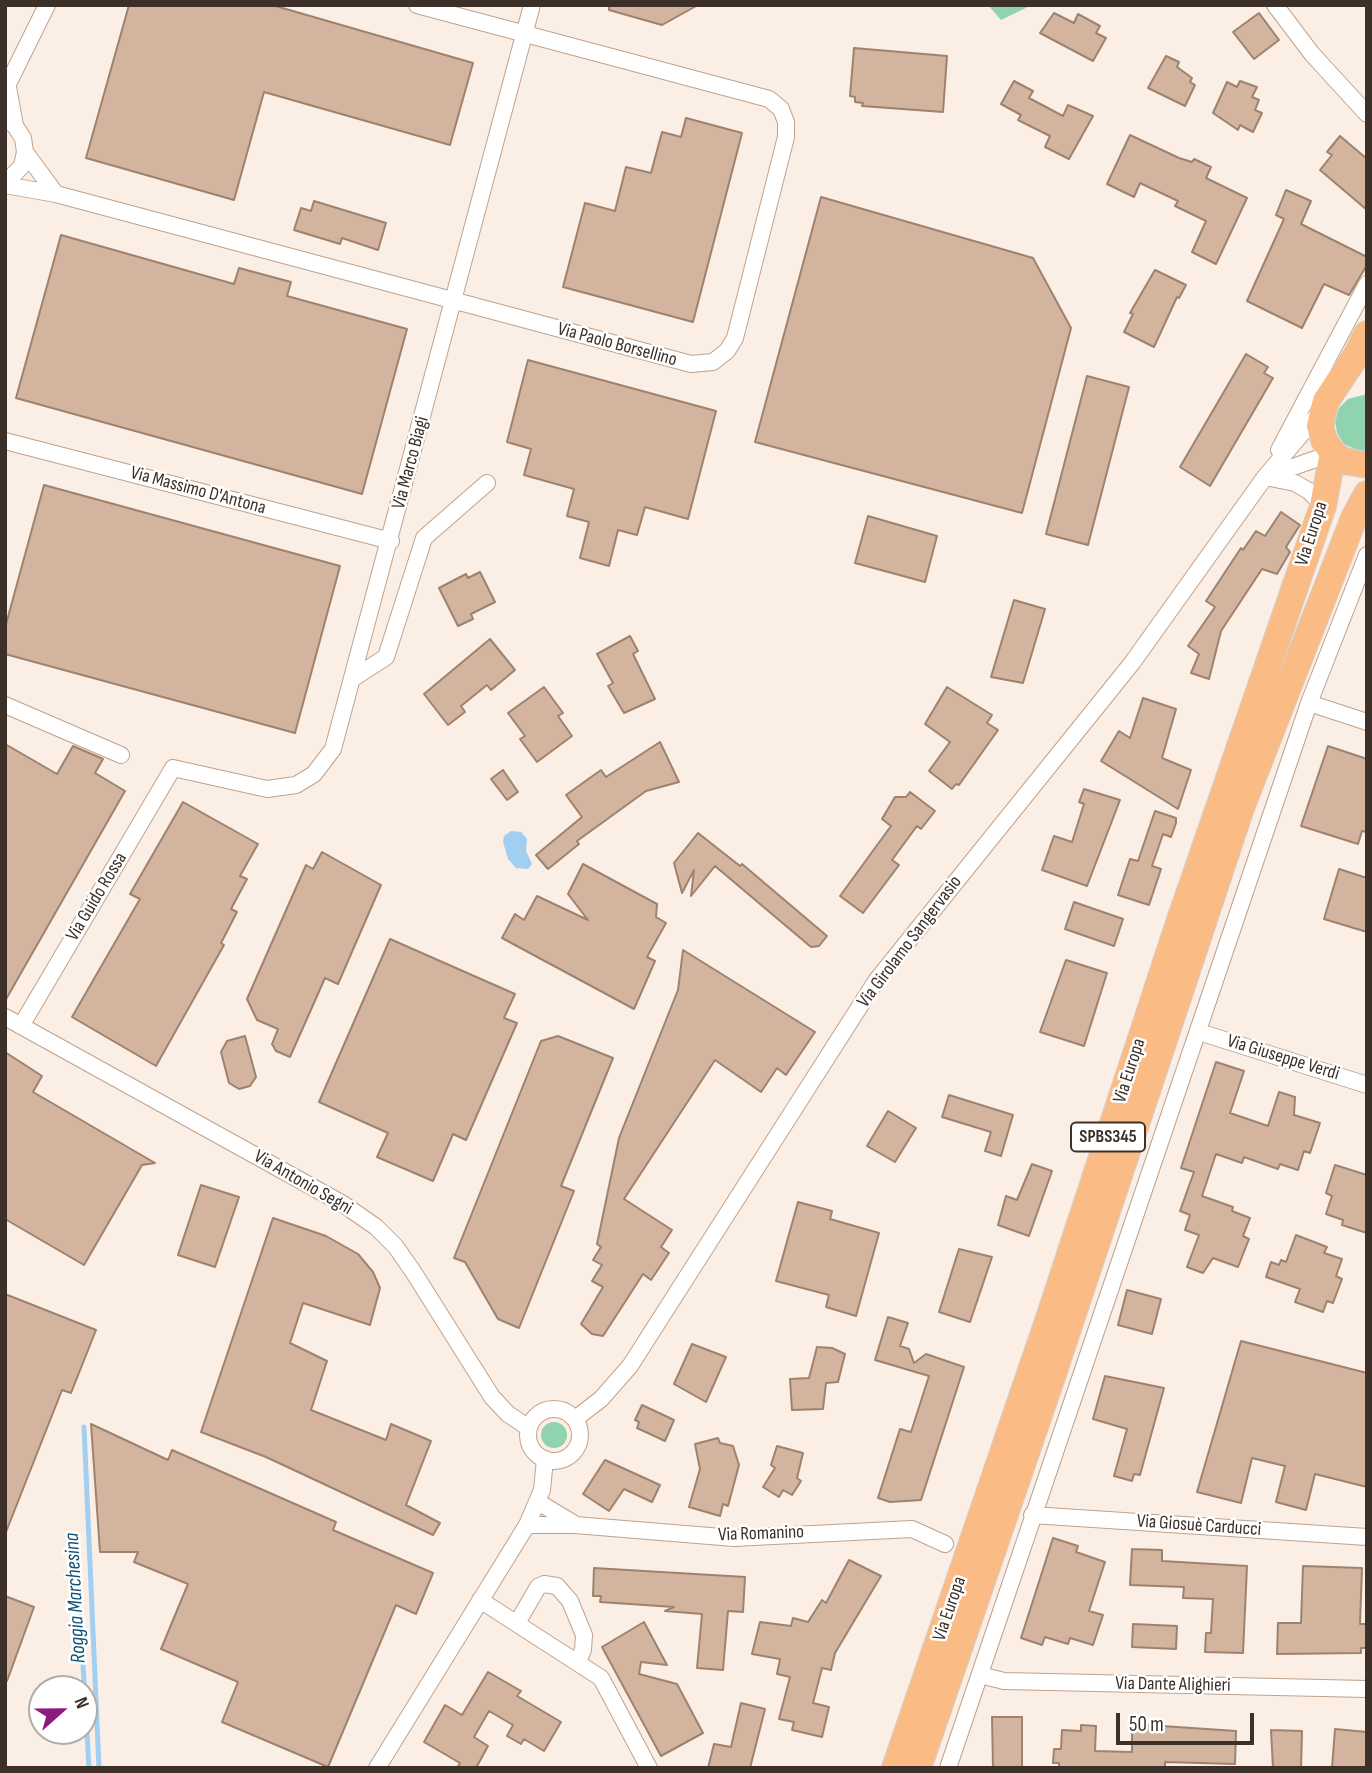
<!DOCTYPE html>
<meta charset="utf-8">
<style>
body{margin:0}
#map{position:relative;width:1372px;height:1773px;overflow:hidden;background:#fbeee5;font-family:"Sofia Sans Condensed",sans-serif}
canvas{display:block}
.frame{position:absolute;inset:0;border:7px solid #3c3028;pointer-events:none}
.north{position:absolute;left:28px;top:1675px;width:70px;height:70px;box-sizing:border-box;background:#fff;border:2px solid #b1aca9;border-radius:50%;rotate:69deg;font-size:19px;font-weight:700;line-height:28px;text-align:center;color:#3c3028}
.north::after{content:'';display:block;margin:auto;width:24px;height:32px;background:#8c1b7e;clip-path:polygon(50% 0,100% 100%,50% 72%,0 100%)}
.scale{position:absolute;left:1116px;top:1713px;width:138px;height:32px;box-sizing:border-box;border:4px solid #3c3028;border-top:0;padding-left:9px;font-size:21px;line-height:24px;white-space:nowrap;color:#3c3028;-webkit-text-stroke:5px #fff;paint-order:stroke}
</style>
<div id="map">
<canvas width="1372" height="1773"></canvas>
<div class="frame"></div>
<div class="north">N</div>
<div class="scale">50 m</div>
</div>
<script>
const c = document.querySelector('canvas').getContext('2d');
c.lineJoin = 'round';
function fill(path, color) { c.fillStyle = color; c.fill(path, 'evenodd'); }
const toPath = rows => new Path2D(rows.map(r => 'M' + r).join(''));
function stroke(path, color, width, dash) { c.strokeStyle = color; c.lineWidth = width; c.lineCap = dash ? 'butt' : 'round'; c.setLineDash(dash || []); c.stroke(path); }
function label(font, color, halo, rows, align = 'center') {
  c.font = font + ' "Sofia Sans Condensed",sans-serif'; c.lineWidth = 5; c.setLineDash([]); c.textBaseline = 'middle'; c.strokeStyle = halo; c.fillStyle = color; for (const [text, x, y, turn = 0] of rows) {
    c.save(); c.translate(x, y); c.rotate((+turn || 0) * Math.PI / 180); c.textAlign = isNaN(turn) ? turn : align; if (halo) c.strokeText(text, 0, 0); c.fillText(text, 0, 0); c.restore();
  }
}
const green = toPath([
 [988,5,1032,5,1001,20],
 [1367,394,1367,451,1361,452,1344,444,1337,433,1335,421,1339,408,1348,399],
 '541 1435a13 13 0 1 1 26 0a13 13 0 1 1-26 0Z'
]);
const water = toPath([
 [511,831,521,832,527,839,526,851,532,864,528,869,516,868,508,859,503,842,504,836]
]);
const stream = toPath([
 [84,1427,99,1768],
 [80,1613,89,1768]
]);
const building = toPath([
 [129,5,272,5,473,63,450,145,264,92,234,200,86,158,129,5],
 [609,5,698,5,662,25,609,10,609,5],
 [1054,13,1074,23,1078,14,1100,26,1096,33,1106,38,1093,61,1040,33,1054,13],
 [1259,13,1279,40,1254,59,1233,32,1259,13],
 [854,48,947,56,943,112,862,106,863,103,855,102,855,97,850,96,854,48],
 [1166,56,1179,62,1177,67,1192,78,1190,82,1195,85,1185,106,1148,88,1166,56],
 [1014,81,1033,91,1029,98,1063,116,1068,105,1093,116,1069,159,1045,147,1050,136,1018,120,1021,115,1001,104,1014,81],
 [1240,81,1257,87,1252,97,1259,100,1255,110,1262,113,1253,132,1240,125,1238,130,1213,113,1227,82,1237,87,1240,81],
 [686,118,742,133,693,322,563,287,585,203,615,211,626,167,651,173,662,132,681,137,686,118],
 [1130,135,1179,158,1192,162,1194,159,1211,167,1206,178,1247,198,1216,264,1192,252,1206,221,1175,206,1178,201,1140,183,1134,197,1107,184,1130,135],
 [1340,136,1367,159,1367,210,1320,170,1332,155,1327,152,1340,136],
 [1286,190,1311,201,1301,224,1367,257,1367,265,1349,295,1324,284,1302,328,1247,301,1284,219,1276,215,1286,190],
 [821,197,1033,258,1071,328,1022,513,755,442,821,197],
 [314,201,386,223,378,250,342,238,340,244,294,230,301,208,311,211,314,201],
 [61,235,234,284,239,268,291,282,287,296,407,329,362,494,16,398,61,235],
 [1155,270,1186,285,1179,298,1177,297,1154,347,1124,332,1133,314,1130,313,1155,270],
 [1246,354,1268,367,1264,373,1273,378,1210,486,1180,467,1246,354],
 [528,360,716,411,688,519,645,507,637,535,618,530,609,566,580,558,589,522,567,516,574,489,524,475,531,449,507,442,528,360],
 [1087,376,1129,387,1088,545,1046,534,1087,376],
 [44,485,340,566,295,733,5,654,5,628,44,485],
 [1281,512,1300,525,1286,547,1290,552,1277,574,1262,569,1221,631,1209,679,1191,673,1199,654,1188,646,1215,607,1206,601,1241,548,1243,550,1256,531,1265,536,1281,512],
 [868,516,937,536,925,582,855,563,868,516],
 [480,572,495,602,471,614,473,619,458,626,439,588,466,574,468,578,480,572],
 [1014,600,1045,609,1023,683,991,677,1014,600],
 [630,636,638,651,633,654,655,699,624,713,608,686,613,683,597,654,630,636],
 [490,639,515,670,491,690,487,685,461,706,465,712,448,725,424,694,490,639],
 [544,687,563,713,558,716,572,736,537,762,520,739,525,736,508,713,544,687],
 [947,687,992,715,987,723,998,730,959,785,956,784,952,789,929,771,950,742,925,724,947,687],
 [1143,698,1176,709,1162,758,1191,770,1178,809,1101,761,1119,731,1130,738,1143,698],
 [660,742,679,782,646,791,577,841,579,844,548,869,536,855,582,817,566,795,601,770,606,777,660,742],
 [5,744,57,774,73,746,103,759,95,773,125,791,5,1001,5,744],
 [1328,746,1367,759,1367,832,1362,831,1358,844,1301,826,1328,746],
 [503,770,518,792,507,800,491,779,503,770],
 [1084,789,1120,800,1087,886,1042,870,1054,836,1072,842,1084,804,1079,802,1084,789],
 [910,792,935,811,921,829,917,826,892,860,899,865,863,913,840,896,891,826,882,819,895,797,906,797,910,792],
 [183,802,258,844,240,876,247,879,231,909,237,912,221,943,224,945,156,1066,72,1017,140,899,130,894,183,802],
 [1155,811,1176,818,1176,823,1171,837,1163,834,1152,866,1161,869,1149,905,1118,895,1130,859,1138,861,1155,811],
 [698,833,740,866,742,864,827,936,819,946,811,947,715,866,691,896,694,870,682,893,674,863,698,833],
 [322,852,381,885,338,984,325,978,290,1057,276,1051,272,1044,278,1029,257,1020,247,999,306,865,313,869,322,852],
 [583,864,657,904,656,917,666,923,647,957,655,961,634,1009,502,938,515,914,524,920,537,896,588,920,568,894,583,864],
 [1339,869,1367,878,1367,932,1324,919,1339,869],
 [1074,902,1123,919,1114,946,1065,929,1074,902],
 [390,939,515,994,504,1018,517,1023,466,1140,453,1134,433,1181,377,1157,388,1133,319,1102,390,939],
 [683,950,815,1032,786,1075,777,1068,761,1092,715,1060,624,1199,672,1230,661,1247,669,1253,651,1280,643,1274,603,1336,592,1334,581,1324,603,1287,592,1281,602,1265,593,1260,601,1247,597,1244,619,1138,678,990,683,950],
 [1066,960,1107,973,1084,1046,1040,1032,1066,960],
 [245,1036,256,1077,250,1086,239,1089,229,1083,221,1052,227,1041,245,1036],
 [558,1036,613,1058,561,1186,574,1191,519,1328,498,1319,465,1262,454,1258,541,1041,558,1036],
 [5,1052,42,1076,33,1092,155,1163,142,1165,84,1265,5,1219,5,1052],
 [1216,1062,1244,1071,1230,1113,1268,1126,1279,1092,1295,1097,1294,1115,1320,1123,1310,1153,1304,1151,1298,1170,1280,1164,1278,1169,1244,1157,1242,1163,1216,1154,1202,1196,1233,1207,1232,1211,1250,1218,1243,1236,1249,1239,1238,1267,1213,1258,1203,1273,1187,1267,1199,1235,1185,1230,1190,1215,1180,1211,1194,1172,1181,1168,1216,1062],
 [949,1095,1013,1115,1001,1156,985,1151,991,1132,942,1117,949,1095],
 [888,1111,916,1128,895,1162,867,1146,888,1111],
 [1032,1164,1052,1171,1029,1236,998,1225,1006,1196,1017,1200,1032,1164],
 [1335,1165,1367,1175,1367,1233,1342,1225,1343,1220,1326,1214,1332,1196,1326,1193,1335,1165],
 [201,1185,239,1197,215,1267,178,1255,201,1185],
 [798,1202,832,1211,830,1219,879,1233,856,1316,826,1307,829,1295,776,1281,798,1202],
 [273,1218,326,1236,358,1254,373,1272,380,1288,370,1325,303,1303,290,1343,327,1361,311,1410,386,1440,391,1424,431,1441,406,1505,440,1523,433,1535,266,1457,201,1432,273,1218],
 [1296,1235,1327,1247,1324,1253,1342,1259,1336,1276,1342,1279,1333,1303,1327,1301,1323,1312,1295,1302,1300,1289,1266,1277,1271,1262,1279,1265,1281,1260,1286,1262,1296,1235],
 [959,1249,992,1257,970,1322,939,1312,959,1249],
 [1127,1290,1161,1299,1152,1334,1118,1325,1127,1290],
 [5,1294,96,1330,71,1393,62,1390,6,1532,5,1294],
 [888,1317,908,1323,900,1346,909,1349,914,1363,926,1354,964,1367,921,1500,890,1502,878,1498,900,1429,911,1432,929,1376,875,1360,888,1317],
 [1241,1341,1367,1373,1367,1487,1315,1474,1306,1510,1276,1502,1285,1466,1252,1458,1241,1503,1197,1492,1241,1341],
 [692,1344,726,1357,706,1402,674,1384,692,1344],
 [817,1347,832,1348,845,1354,838,1382,826,1383,823,1409,792,1410,790,1379,809,1378,817,1347],
 [1105,1376,1164,1388,1140,1475,1134,1474,1132,1481,1114,1476,1127,1429,1093,1419,1105,1376],
 [642,1405,674,1420,665,1441,637,1428,639,1422,635,1420,642,1405],
 [91,1424,168,1460,172,1450,336,1522,333,1530,433,1573,416,1614,396,1605,328,1767,222,1722,238,1682,161,1649,188,1584,134,1562,138,1552,100,1552,91,1424],
 [718,1438,720,1443,733,1446,739,1465,728,1506,723,1504,720,1516,689,1507,700,1469,695,1444,718,1438],
 [777,1446,803,1453,797,1478,801,1481,792,1495,783,1490,779,1497,763,1487,775,1468,771,1465,777,1446],
 [605,1460,660,1485,652,1502,624,1489,609,1511,583,1494,605,1460],
 [1053,1538,1078,1546,1076,1552,1105,1562,1089,1611,1103,1615,1093,1645,1070,1638,1068,1644,1045,1637,1042,1645,1021,1638,1053,1538],
 [1132,1549,1162,1550,1162,1561,1247,1566,1243,1653,1205,1652,1206,1633,1211,1633,1213,1599,1183,1598,1184,1587,1130,1585,1132,1549],
 [849,1560,881,1576,835,1653,831,1670,822,1668,813,1703,829,1707,822,1737,792,1730,794,1722,779,1719,790,1677,777,1674,780,1659,752,1654,760,1622,791,1626,793,1618,808,1622,822,1600,826,1603,849,1560],
 [1303,1566,1362,1568,1360,1624,1367,1624,1367,1648,1361,1648,1361,1653,1277,1654,1278,1623,1301,1623,1303,1566],
 [594,1568,745,1577,743,1612,728,1611,723,1670,697,1668,702,1614,665,1611,674,1607,600,1602,601,1596,593,1596,594,1568],
 [5,1596,34,1607,7,1681,5,1680,5,1596],
 [644,1622,667,1665,641,1662,639,1674,677,1684,703,1733,661,1756,602,1647,644,1622],
 [1133,1624,1177,1626,1176,1649,1132,1647,1133,1624],
 [488,1672,521,1691,517,1696,561,1722,544,1751,524,1739,521,1744,507,1736,513,1725,489,1711,474,1737,488,1746,476,1768,457,1768,460,1763,424,1742,445,1705,462,1715,488,1672],
 [741,1703,765,1709,750,1768,708,1768,714,1744,731,1747,741,1703],
 [992,1717,1022,1717,1022,1768,993,1768,992,1717],
 [1132,1724,1236,1731,1235,1764,1165,1762,1165,1768,1059,1768,1059,1763,1053,1763,1054,1749,1061,1749,1062,1730,1081,1731,1081,1725,1096,1726,1095,1751,1132,1752,1132,1724],
 [1335,1729,1367,1732,1367,1768,1332,1768,1335,1729],
 [1271,1730,1302,1731,1301,1768,1273,1768,1271,1730]
]);
const minor = toPath([
 [1275,5,1312,54,1367,114],
 [8,87,15,126],
 [5,90,47,5],
 [5,118,15,126,23,138,25,152,22,166,5,183],
 [25,152,56,194],
 [5,185,56,194,691,364,713,362,727,351,735,338,786,137,786,122,781,109,769,99,417,5],
 [5,441,391,541],
 [1279,450,1367,284],
 [1270,475,1333,453],
 [1265,477,1295,483,1309,491,1323,506],
 [352,679,386,657,424,538,487,483],
 [1309,703,1367,722],
 [5,705,121,755],
 [5,1017,343,1204,376,1227,396,1247,414,1273,492,1397,508,1414,529,1428],
 [21,1026,173,768,267,789,296,785,314,774,333,749,532,5],
 [1199,1032,1367,1085],
 '528 1435a26 26 0 1 1 52 0a26 26 0 1 1-52 0Z',
 [575,1419,601,1399,630,1366,876,981,1132,663,1265,477,1320,412],
 [538,1502,573,1523],
 [1032,1515,1367,1537],
 [527,1525,575,1525,734,1538,912,1529,945,1544],
 [480,1600,601,1678,649,1768],
 [517,1623,538,1587,544,1584,557,1586,570,1601,584,1635,583,1650,578,1661],
 [980,1675,1004,1681,1367,1689],
 [377,1768,527,1525,542,1490,545,1459],
 [948,1768,1309,703,1367,555]
]);
const primary = toPath([
 [1367,334,1356,356,1326,401,1320,426,1324,440,1333,453,1344,461,1367,465],
 [895,1768,1048,1321,1179,923,1323,506,1333,453],
 [918,1768,1052,1377,1241,808,1354,518,1367,494]
]);
const shields = [
 [1108,1137,74]
];
const shieldNames = [
 ["SPBS345",1108,1137]
];
const streetNames = [
 ["Via Paolo Borsellino",617,345,15],
 ["Via Marco Biagi",411,463,-75],
 ["Via Massimo D'Antona",198,491,15],
 ["Via Europa",1312,534,-72],
 ["Via Guido Rossa",97,897,-59],
 ["Via Girolamo Sangervasio",910,942,-53],
 ["Via Giuseppe Verdi",1283,1058,17],
 ["Via Europa",1130,1071,-72],
 ["Via Antonio Segni",303,1183,30],
 ["Via Giosuè Carducci",1199,1526,4],
 ["Via Romanino",761,1534,-2],
 ["Via Europa",950,1609,-71],
 ["Via Dante Alighieri",1173,1685,1]
];
const waterNames = [
 ["Roggia Marchesina",76,1598,-93]
];
fill(green, '#8fd3af');
fill(water, '#a1cff2');
stroke(stream, '#a1cff2', 5);
fill(building, '#d3b59f');
stroke(building, '#9e826d', 2);
stroke(minor, '#c0a28c', 18);
stroke(primary, '#d4d1d0', 28);
stroke(minor, '#fff', 16);
stroke(primary, '#fbbb84', 26);
for (const [x, y, w] of shields) { const box = new Path2D(); box.roundRect(x - w / 2, y - 14.5, w, 29, 5); c.fillStyle = '#fff'; c.fill(box); stroke(box, '#3c3028', 2); }
label('bold 18px', '#3c3028', null, shieldNames);
label('19px', '#3c3028', '#fff', streetNames);
label('italic 21px', '#155278', '#fff', waterNames);
</script>
